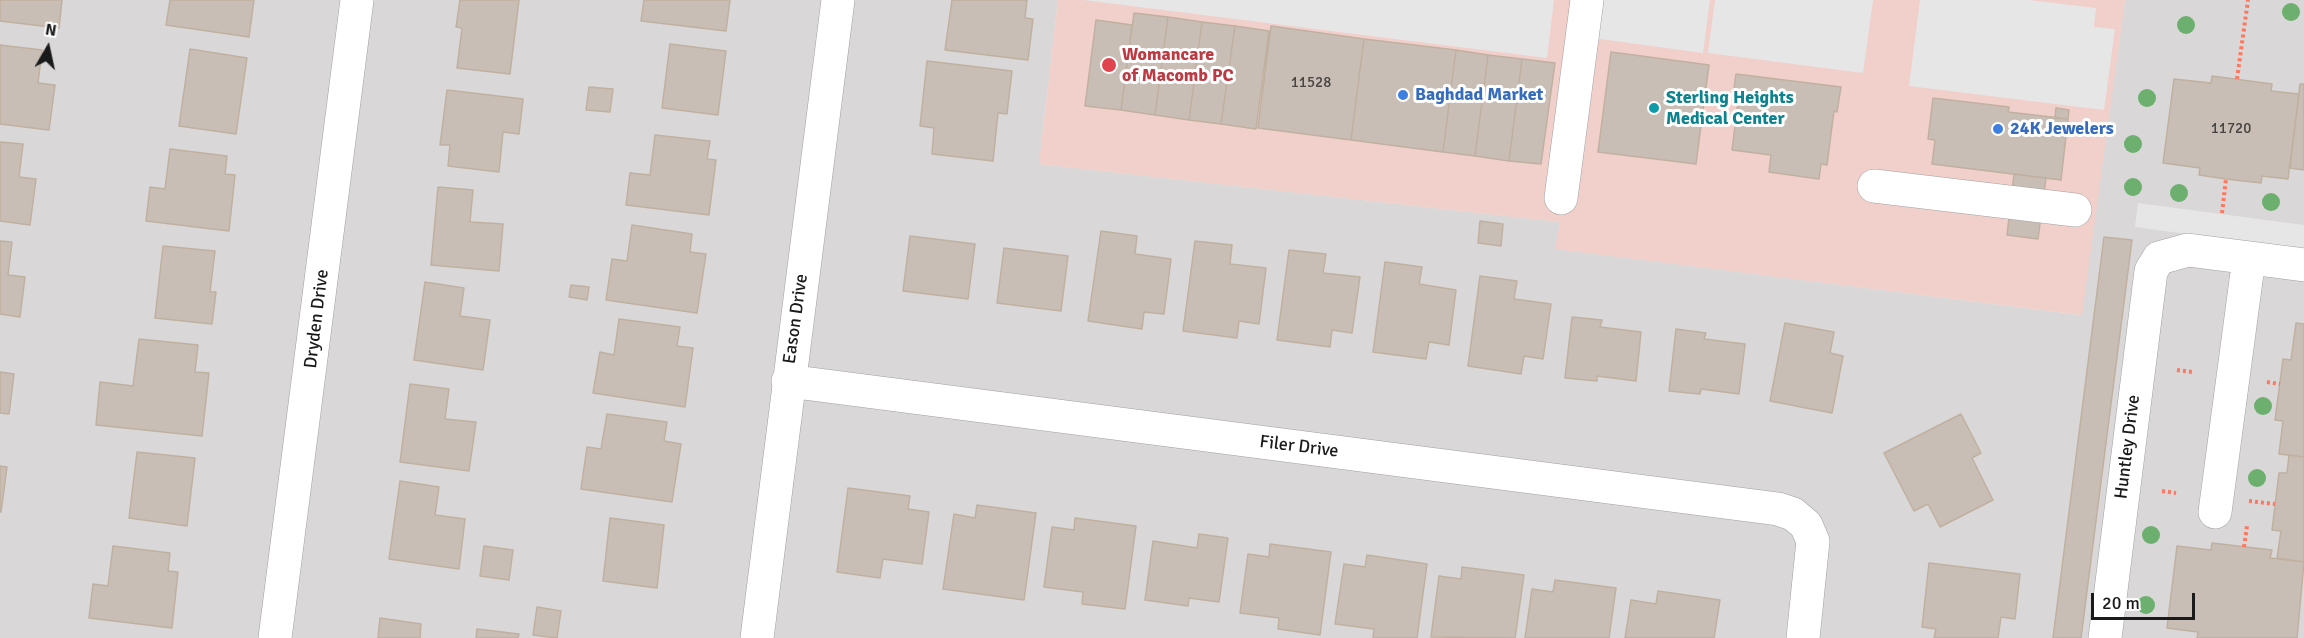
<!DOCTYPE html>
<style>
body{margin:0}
#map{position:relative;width:2304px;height:638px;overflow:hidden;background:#ede9de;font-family:Signika,sans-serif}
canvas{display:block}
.north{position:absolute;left:18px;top:18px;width:60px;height:60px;-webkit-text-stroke:4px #fff;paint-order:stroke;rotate:9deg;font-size:16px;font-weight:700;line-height:24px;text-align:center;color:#1a1a1a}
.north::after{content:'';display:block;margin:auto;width:21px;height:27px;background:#1a1a1a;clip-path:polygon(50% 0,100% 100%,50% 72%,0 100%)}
.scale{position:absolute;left:2091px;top:593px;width:104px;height:27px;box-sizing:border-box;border:3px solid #1a1a1a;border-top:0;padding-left:8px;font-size:18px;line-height:21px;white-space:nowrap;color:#1a1a1a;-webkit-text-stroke:4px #fff;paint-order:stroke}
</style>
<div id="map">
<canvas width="2304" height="638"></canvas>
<div class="north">N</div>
<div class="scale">20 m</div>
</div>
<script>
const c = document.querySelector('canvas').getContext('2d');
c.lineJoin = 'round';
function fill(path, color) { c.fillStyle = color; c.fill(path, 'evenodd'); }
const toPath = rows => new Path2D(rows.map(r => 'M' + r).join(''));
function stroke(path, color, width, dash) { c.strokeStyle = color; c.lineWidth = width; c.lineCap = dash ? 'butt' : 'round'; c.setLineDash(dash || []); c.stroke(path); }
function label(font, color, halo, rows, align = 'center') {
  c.font = font + ' Signika,sans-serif'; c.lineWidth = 6; c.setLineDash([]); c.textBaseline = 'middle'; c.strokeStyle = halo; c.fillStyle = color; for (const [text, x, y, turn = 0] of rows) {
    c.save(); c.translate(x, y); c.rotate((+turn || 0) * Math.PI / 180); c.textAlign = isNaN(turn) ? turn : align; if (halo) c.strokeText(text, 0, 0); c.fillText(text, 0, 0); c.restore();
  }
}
const residential = toPath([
 [0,0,1058,0,1039,164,1560,222,1556,249,2081,315,2125,0,2304,0,2304,638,0,638]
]);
const commercial = toPath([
 [1058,0,2125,0,2082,315,1555,249,1560,222,1039,164]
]);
const parking = toPath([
 [1083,0,1554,0,1547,58],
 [1598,0,1710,0,1703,53,1593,38],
 [1715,0,1873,0,1863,73,1708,53],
 [1920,0,2029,0,2096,8,2094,27,2115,29,2104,110,1909,86],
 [2138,203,2304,225,2304,250,2135,227]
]);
const building = toPath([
 [0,0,62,0,59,28,0,21,0,0],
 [170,0,254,0,249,37,166,25,170,0],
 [460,0,519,0,510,74,457,68,462,28,456,27,460,0],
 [644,0,730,0,726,31,641,21,644,0],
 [952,0,1027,0,1025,18,1033,19,1028,60,945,50,952,0],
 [1134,13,1168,17,1155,115,1121,110,1134,13],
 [1168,17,1202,22,1189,120,1155,115,1168,17],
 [1096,20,1132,25,1121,110,1085,106,1096,20],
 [1202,22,1235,26,1221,124,1189,120,1202,22],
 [1235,26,1269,31,1256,129,1221,124,1235,26],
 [1271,26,1364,39,1351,140,1258,128,1271,26],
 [1364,39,1456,50,1443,152,1351,140,1364,39],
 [670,44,726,51,718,115,662,108,670,44],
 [0,45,42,50,38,83,55,85,49,130,0,124,0,45],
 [190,49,247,58,236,134,179,126,190,49],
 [1456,50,1488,55,1475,156,1443,152,1456,50],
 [1611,52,1709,65,1696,164,1598,152,1611,52],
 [1488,55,1522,59,1509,161,1475,156,1488,55],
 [1522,59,1555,63,1541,164,1509,161,1522,59],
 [927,61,1012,71,1007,114,998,113,993,161,932,154,934,128,920,126,927,61],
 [1736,74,1841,87,1837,112,1834,111,1827,165,1821,164,1819,179,1769,172,1771,155,1732,150,1738,102,1732,102,1736,74],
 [2212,76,2272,84,2271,91,2299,94,2288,179,2262,176,2261,183,2226,179,2199,175,2200,168,2163,163,2174,79,2211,83,2212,76],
 [2300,84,2304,84,2304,170,2290,168,2300,84],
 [589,87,613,89,610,112,586,110,589,87],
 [447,90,523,99,519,134,503,132,499,172,448,166,450,145,440,145,447,90],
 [1933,98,2009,107,2008,112,2068,119,2061,180,1932,164,1935,140,1928,139,1933,98],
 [2056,108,2069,110,2068,119,2055,118,2056,108],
 [655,135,710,141,707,159,716,160,709,215,626,205,630,173,650,175,655,135],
 [0,142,23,144,19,177,36,179,30,225,0,221,0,142],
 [170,149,227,156,225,174,235,175,229,231,146,221,150,187,165,189,170,149],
 [2014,174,2046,178,2038,239,2007,235,2014,174],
 [438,187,473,190,470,222,503,224,499,271,431,265,438,187],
 [1480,221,1503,224,1501,246,1478,243,1480,221],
 [632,225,692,234,690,252,706,254,697,313,606,300,612,259,627,261,632,225],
 [1101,231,1137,236,1135,254,1171,259,1164,314,1144,312,1142,329,1088,321,1101,231],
 [910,236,975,244,968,299,903,291,910,236],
 [2104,237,2132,240,2081,638,2053,638,2104,237],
 [0,241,12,242,8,275,25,277,20,317,0,314,0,241],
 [1195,241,1232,245,1230,264,1266,268,1259,324,1239,321,1237,338,1183,331,1195,241],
 [163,246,215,251,210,292,216,292,212,324,155,318,163,246],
 [1004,248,1068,256,1061,311,997,303,1004,248],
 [1289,250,1326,254,1323,273,1360,277,1352,333,1332,330,1330,347,1277,340,1289,250],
 [1385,262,1422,267,1419,284,1456,290,1449,345,1429,342,1426,359,1373,352,1385,262],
 [1480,276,1517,281,1514,299,1551,304,1543,359,1524,356,1521,374,1468,366,1480,276],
 [425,282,464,288,460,316,490,320,483,370,414,360,425,282],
 [571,285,589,287,587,300,569,297,571,285],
 [1572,317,1602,320,1600,327,1641,332,1636,381,1597,376,1597,381,1565,378,1572,317],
 [619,319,680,327,677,346,693,348,685,407,593,393,600,352,614,355,619,319],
 [1785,323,1834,332,1830,353,1843,356,1832,413,1770,401,1785,323],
 [2296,323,2304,324,2304,457,2279,454,2283,421,2275,420,2283,359,2291,360,2296,323],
 [1676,329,1706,333,1704,339,1745,344,1739,394,1701,389,1700,394,1669,391,1676,329],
 [139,339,198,345,195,372,209,373,202,436,96,425,100,382,133,386,139,339],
 [0,372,14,374,9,414,0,413,0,372],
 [410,384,449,389,445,419,476,422,469,471,400,462,410,384],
 [607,414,667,422,664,441,681,444,672,502,581,489,587,447,601,449,607,414],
 [1961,414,1981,453,1972,458,1993,500,1940,527,1928,504,1914,511,1884,453,1961,414],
 [137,452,195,458,187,526,129,518,137,452],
 [2289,455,2304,457,2304,562,2277,558,2281,531,2272,530,2279,473,2287,473,2289,455],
 [0,466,7,467,1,512,0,512,0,466],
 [400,481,439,487,435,515,465,519,459,569,389,559,400,481],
 [848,488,910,496,908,509,929,512,922,564,883,559,880,578,837,572,848,488],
 [977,505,1036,513,1024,600,943,589,954,514,975,518,977,505],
 [610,518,664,525,657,588,603,581,610,518],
 [1075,518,1136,526,1125,609,1082,604,1083,592,1044,587,1052,527,1074,530,1075,518],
 [1199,534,1228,538,1219,602,1189,598,1188,606,1145,600,1153,541,1197,548,1199,534],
 [2212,543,2272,550,2270,558,2304,562,2297,638,2197,638,2198,632,2167,628,2177,546,2211,550,2212,543],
 [1270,544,1331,552,1320,635,1278,629,1279,618,1240,613,1248,554,1269,557,1270,544],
 [113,546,170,553,168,571,178,572,172,628,89,618,93,584,108,586,113,546],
 [484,546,513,550,509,580,480,576,484,546],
 [1367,555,1427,564,1417,638,1373,638,1374,629,1335,624,1344,564,1365,567,1367,555],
 [1929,563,2020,574,2015,619,2001,617,1998,638,1934,638,1936,629,1922,627,1929,563],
 [1462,567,1524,575,1515,638,1431,637,1439,576,1461,579,1462,567],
 [1555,580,1616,588,1609,638,1525,638,1532,589,1553,592,1555,580],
 [1658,591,1720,600,1714,638,1625,638,1631,600,1656,604,1658,591],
 [537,607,561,611,557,638,533,635,537,607],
 [380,618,421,624,420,638,378,638,380,618],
 [477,629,519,634,518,638,476,638,477,629]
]);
const path = toPath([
 [2237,79,2248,0],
 [2222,213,2226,179],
 [2177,370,2192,372],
 [2267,382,2280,384],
 [2162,491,2176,493],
 [2249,501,2275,504],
 [2244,547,2247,526]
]);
const minor = toPath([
 [1874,186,2075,210],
 [1561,198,1587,0],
 [788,381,1778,509,1793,514,1806,525,1813,541,1803,638],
 [2215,512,2249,258],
 [275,638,357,0],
 [757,638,838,0],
 [2105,638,2151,271,2159,258,2188,250,2304,265]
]);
const trees = [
 [2291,12],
 [2186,25],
 [2147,98],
 [2133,144],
 [2133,187],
 [2179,193],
 [2271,202],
 [2263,406],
 [2257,478],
 [2151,535],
 [2146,605]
];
const markers = [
 [1109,65,8,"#e0444e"],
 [1403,95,6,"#3f7fe0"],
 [1654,108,6,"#0f9aa8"],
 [1998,129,6,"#3f7fe0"]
];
const numberNames = [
 ["11528",1311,83],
 ["11720",2231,129]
];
const healthNames = [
 ["Womancare",1122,55],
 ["of Macomb PC",1122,76]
];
const shopNames = [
 ["Baghdad Market",1415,95],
 ["24K Jewelers",2010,129]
];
const cultureNames = [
 ["Sterling Heights",1666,98],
 ["Medical Center",1666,119]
];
const streetNames = [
 ["Dryden Drive",317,319,-83],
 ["Eason Drive",796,319,-82],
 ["Filer Drive",1299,447,7],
 ["Huntley Drive",2128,447,-83]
];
fill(residential, '#d9d7d7');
fill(commercial, '#f1cfcb');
fill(parking, '#e6e6e6');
fill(building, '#c9beb5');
stroke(building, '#c0b0a0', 1.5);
stroke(minor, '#a1a1a1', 34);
stroke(path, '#ff775e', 4, [3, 3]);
stroke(minor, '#fff', 33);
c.fillStyle = '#6caf6e';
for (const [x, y] of trees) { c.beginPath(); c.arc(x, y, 9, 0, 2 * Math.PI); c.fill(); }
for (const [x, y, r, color] of markers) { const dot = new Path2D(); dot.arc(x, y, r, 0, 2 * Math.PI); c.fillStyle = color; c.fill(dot); stroke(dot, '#fff', 2); }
label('15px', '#464341', null, numberNames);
label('bold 18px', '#be3a42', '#fff', healthNames, 'left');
label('bold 18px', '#366cbe', '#fff', shopNames, 'left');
label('bold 18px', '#0d838f', '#fff', cultureNames, 'left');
label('18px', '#1a1a1a', '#fff', streetNames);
</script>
